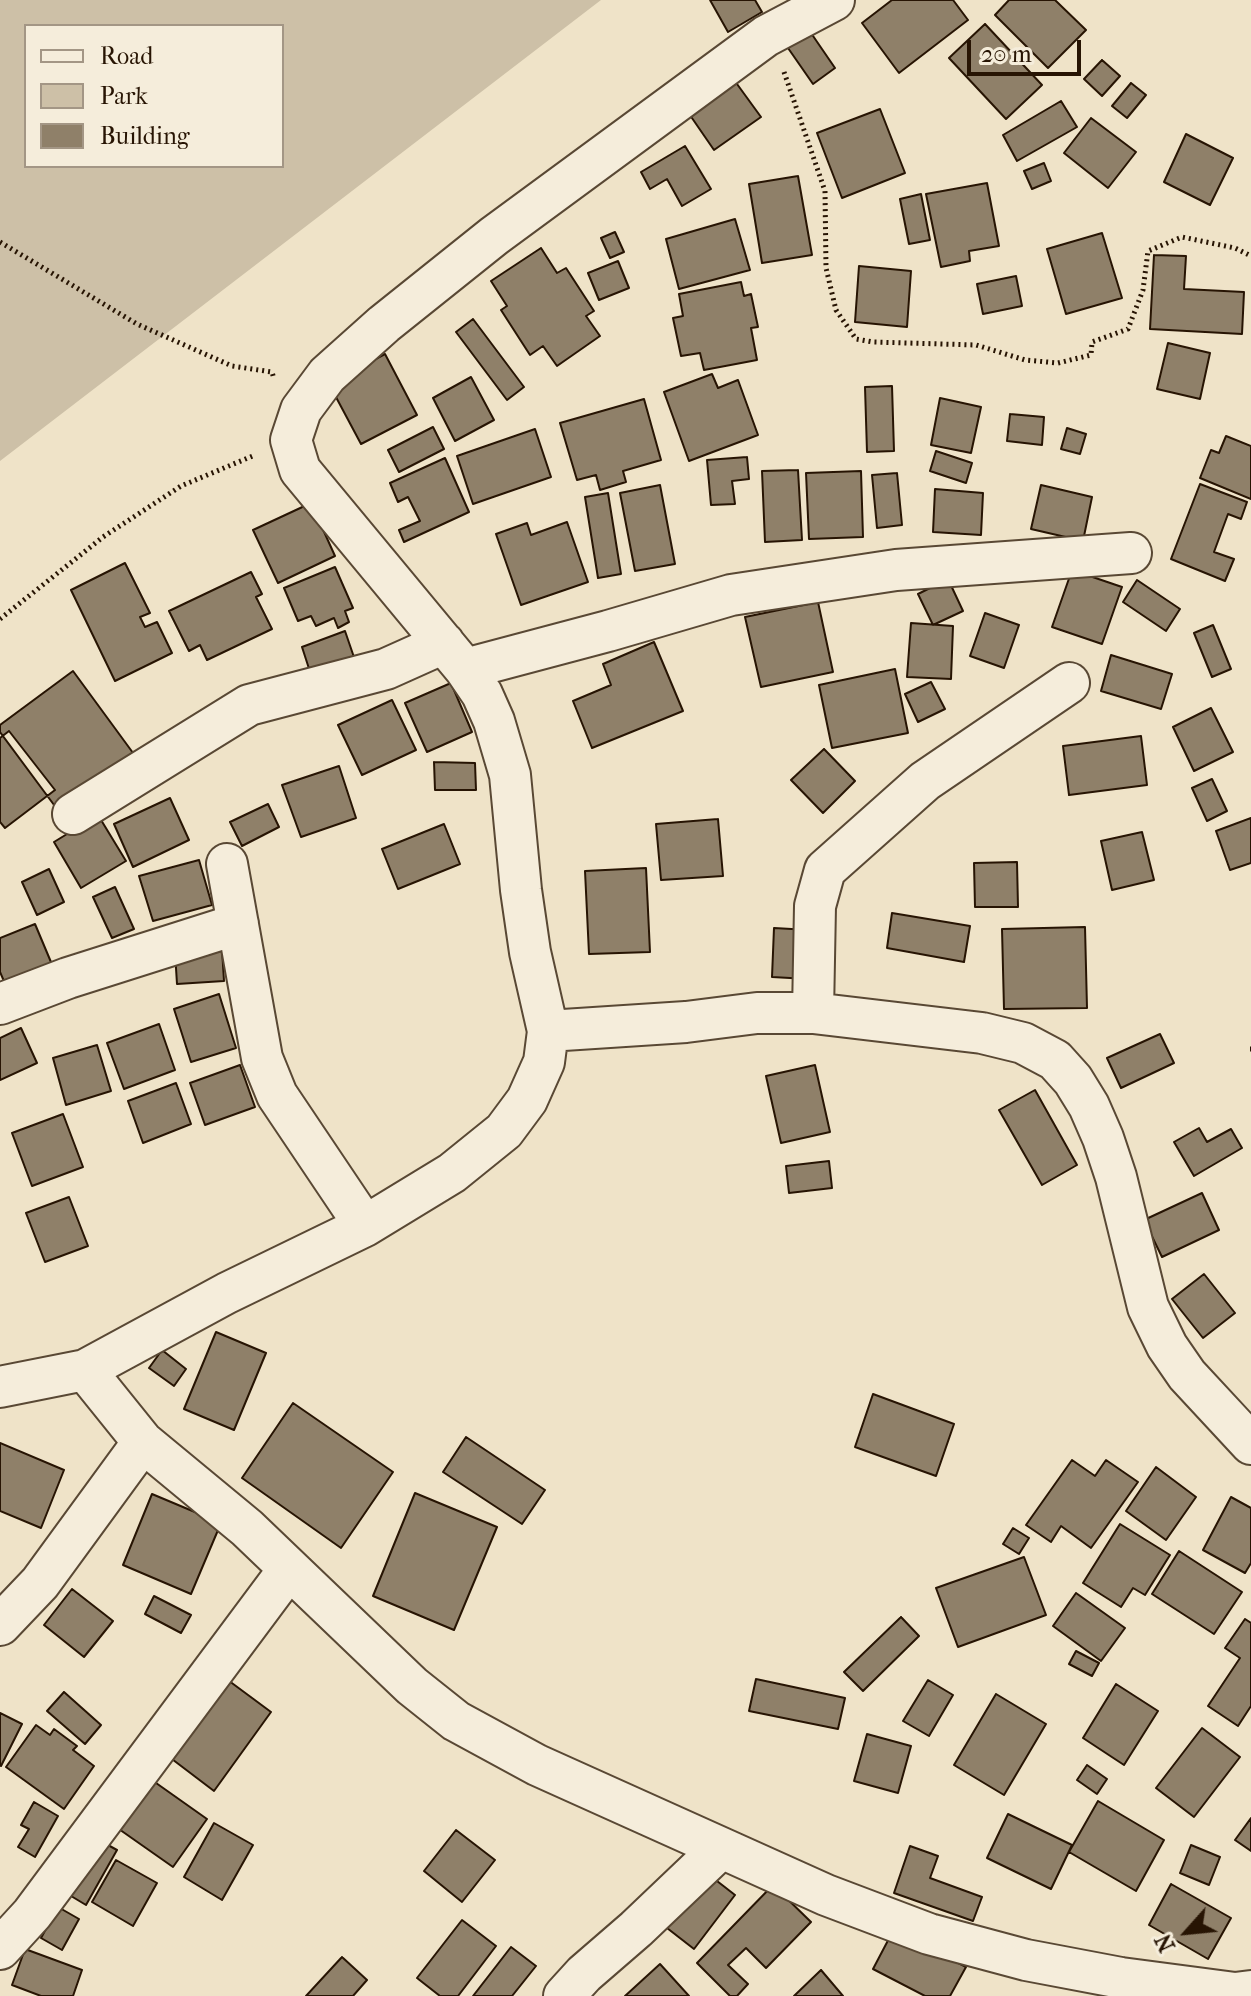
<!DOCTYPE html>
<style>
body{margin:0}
#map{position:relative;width:1251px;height:1996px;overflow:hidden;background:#efe3c8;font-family:"IM FELL French Canon",serif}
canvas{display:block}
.legend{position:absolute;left:24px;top:24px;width:260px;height:144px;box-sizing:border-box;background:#f5eddb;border:2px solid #a39685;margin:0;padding:10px 14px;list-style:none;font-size:24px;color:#271403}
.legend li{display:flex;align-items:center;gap:16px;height:40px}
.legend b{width:40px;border:2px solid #a39685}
.north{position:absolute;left:1147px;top:1892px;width:80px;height:80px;-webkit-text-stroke:6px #f5eddb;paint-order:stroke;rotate:243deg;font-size:22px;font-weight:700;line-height:32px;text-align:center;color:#271403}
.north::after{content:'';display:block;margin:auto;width:28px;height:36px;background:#271403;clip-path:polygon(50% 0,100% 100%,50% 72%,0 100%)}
.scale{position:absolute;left:967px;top:40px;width:114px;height:36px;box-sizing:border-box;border:4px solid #271403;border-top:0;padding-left:10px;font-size:24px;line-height:28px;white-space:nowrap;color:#271403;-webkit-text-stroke:6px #f5eddb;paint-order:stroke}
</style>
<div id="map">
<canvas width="1251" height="1996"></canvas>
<ul class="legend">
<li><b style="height:10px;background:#f5eddb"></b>Road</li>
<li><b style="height:22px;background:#cdc0a7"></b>Park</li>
<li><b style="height:22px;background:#8f8069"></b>Building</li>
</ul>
<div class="north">N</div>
<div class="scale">20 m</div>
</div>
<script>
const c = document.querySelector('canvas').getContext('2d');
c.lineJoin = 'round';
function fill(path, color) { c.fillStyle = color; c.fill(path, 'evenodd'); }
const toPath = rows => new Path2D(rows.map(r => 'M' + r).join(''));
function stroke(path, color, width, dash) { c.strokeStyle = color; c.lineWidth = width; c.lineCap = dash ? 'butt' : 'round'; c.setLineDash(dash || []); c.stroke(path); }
const green = toPath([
 [0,0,601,0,0,461],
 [26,26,282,26,282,166,26,166]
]);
const building = toPath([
 [710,0,755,0,762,12,728,32,710,0],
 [892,0,953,0,968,20,899,73,862,23,892,0],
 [1009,0,1055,0,1086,30,1048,68,995,15,1009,0],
 [985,24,1042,85,1006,119,949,58,985,24],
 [811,33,835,68,813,84,788,48,811,33],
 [1102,60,1120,76,1102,96,1084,79,1102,60],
 [729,73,761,117,714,150,683,105,729,73],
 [1131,83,1146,95,1127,118,1112,106,1131,83],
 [1061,101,1077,127,1017,161,1003,135,1061,101],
 [880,109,905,173,842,198,817,133,880,109],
 [1091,118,1136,152,1108,188,1064,153,1091,118],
 [1186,134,1233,158,1210,205,1164,182,1186,134],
 [685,146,711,189,682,206,667,179,650,189,641,172,685,146],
 [1044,163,1051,181,1032,189,1024,171,1044,163],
 [798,176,812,255,762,263,749,184,798,176],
 [987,183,999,246,969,251,970,261,941,267,926,194,987,183],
 [921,194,930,240,909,244,900,199,921,194],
 [735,219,750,270,679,289,666,239,735,219],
 [615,232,624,252,610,258,601,238,615,232],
 [1102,233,1122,298,1066,314,1047,249,1102,233],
 [541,248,557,273,566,268,594,311,586,316,600,336,557,366,543,346,530,355,501,310,507,306,491,281,541,248],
 [1154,255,1186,256,1184,289,1244,292,1242,334,1150,329,1154,255],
 [618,261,629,288,599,300,588,273,618,261],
 [859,266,911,271,907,327,855,322,859,266],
 [1016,276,1022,306,983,314,977,284,1016,276],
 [741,282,744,296,751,294,758,327,751,328,757,360,704,370,700,353,681,356,673,318,683,316,679,294,741,282],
 [473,319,524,387,507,400,456,332,473,319],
 [1168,343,1210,353,1200,399,1157,389,1168,343],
 [385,354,417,415,361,444,329,384,385,354],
 [712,374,718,388,738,380,758,435,689,461,664,392,712,374],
 [471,377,494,420,455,441,433,398,471,377],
 [892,386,894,451,867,452,865,387,892,386],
 [940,398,981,407,971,453,931,445,940,398],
 [644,399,661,460,623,471,626,482,600,490,596,475,577,480,560,423,644,399],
 [1010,414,1044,417,1042,445,1007,441,1010,414],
 [433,427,444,449,399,472,388,450,433,427],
 [1067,428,1086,434,1080,454,1061,449,1067,428],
 [535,429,551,477,473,504,457,456,535,429],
 [1226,436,1251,446,1251,499,1200,478,1211,450,1219,453,1226,436],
 [936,451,972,463,966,483,930,471,936,451],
 [747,457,749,479,732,481,735,504,711,505,707,460,747,457],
 [445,458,469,512,404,542,399,530,420,521,408,497,398,502,390,483,445,458],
 [798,470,802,540,765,542,762,471,798,470],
 [861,471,863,537,809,539,806,473,861,471],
 [897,473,902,525,877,528,872,475,897,473],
 [1200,484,1247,502,1241,519,1228,514,1214,552,1234,559,1225,581,1171,559,1200,484],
 [660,485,675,564,635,571,620,493,660,485],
 [1041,485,1092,497,1083,541,1031,529,1041,485],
 [935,489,983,493,981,535,933,532,935,489],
 [608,493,621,574,598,578,585,497,608,493],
 [311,503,335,556,278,583,253,530,311,503],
 [567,522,588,582,521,605,496,534,527,523,531,535,567,522],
 [125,563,150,613,140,617,145,627,157,622,172,653,115,681,71,590,125,563],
 [335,567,353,608,345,611,349,622,338,628,334,618,316,626,311,616,298,621,284,588,335,567],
 [1072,570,1122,587,1102,644,1052,627,1072,570],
 [251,572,262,594,256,597,272,629,207,660,200,645,189,651,169,611,251,572],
 [948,579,963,611,933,625,918,594,948,579],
 [1137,580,1180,609,1166,631,1123,602,1137,580],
 [818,602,833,672,761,687,745,617,818,602],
 [985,613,1019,625,1004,668,970,656,985,613],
 [911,623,953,626,951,679,907,677,911,623],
 [1213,625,1231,669,1212,677,1194,633,1213,625],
 [345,631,357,666,313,681,302,647,345,631],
 [654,642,683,711,592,748,573,701,611,685,603,664,654,642],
 [1111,655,1172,674,1161,709,1101,691,1111,655],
 [895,669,908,733,832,748,819,685,895,669],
 [73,671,136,757,60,813,0,732,0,725,73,671],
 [931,682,945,709,918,722,905,694,931,682],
 [451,683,472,732,427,752,405,703,451,683],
 [392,700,416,750,362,775,338,725,392,700],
 [1211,708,1233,752,1194,771,1173,727,1211,708],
 [9,731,55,790,5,828,0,822,0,738,9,731],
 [1141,736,1147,785,1069,795,1063,746,1141,736],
 [824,749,855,781,823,813,791,780,824,749],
 [434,762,475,763,476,790,435,790,434,762],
 [339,766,356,818,301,837,282,785,339,766],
 [1212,779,1227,811,1207,821,1192,788,1212,779],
 [170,798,189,840,133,867,114,824,170,798],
 [268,804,279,827,242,846,230,822,268,804],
 [98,815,126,861,81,888,54,842,98,815],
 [1251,818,1251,863,1230,870,1216,831,1251,818],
 [718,819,723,876,661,880,656,824,718,819],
 [444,824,460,864,398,889,382,849,444,824],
 [1142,832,1154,880,1112,890,1101,841,1142,832],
 [199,860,212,905,153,921,139,876,199,860],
 [1017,862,1018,907,975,907,974,863,1017,862],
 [646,868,650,952,589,954,585,871,646,868],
 [49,869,64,902,37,915,22,882,49,869],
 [115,887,134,929,112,938,93,897,115,887],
 [892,913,970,926,964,962,887,948,892,913],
 [35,924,56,974,9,993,0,972,0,938,35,924],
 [1085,927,1087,1008,1004,1009,1002,929,1085,927],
 [774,928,809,930,808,979,772,977,774,928],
 [222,949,224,981,177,984,175,952,222,949],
 [219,994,236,1048,191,1062,174,1009,219,994],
 [159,1024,175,1070,124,1089,107,1043,159,1024],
 [21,1028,37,1063,0,1080,0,1038,21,1028],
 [1160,1034,1174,1063,1121,1088,1107,1058,1160,1034],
 [97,1045,111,1091,66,1105,53,1058,97,1045],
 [240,1065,255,1107,205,1125,190,1083,240,1065],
 [815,1065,830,1132,781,1143,766,1076,815,1065],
 [176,1083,191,1124,143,1143,128,1101,176,1083],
 [1035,1090,1077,1165,1042,1185,999,1110,1035,1090],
 [63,1114,83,1167,32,1186,12,1133,63,1114],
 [1199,1128,1207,1142,1231,1129,1242,1148,1194,1176,1174,1142,1199,1128],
 [829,1161,832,1188,789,1193,786,1166,829,1161],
 [1202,1193,1219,1230,1162,1257,1144,1220,1202,1193],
 [69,1197,88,1246,45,1262,26,1213,69,1197],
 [1204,1274,1235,1313,1203,1338,1172,1299,1204,1274],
 [216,1332,266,1353,234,1430,184,1409,216,1332],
 [162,1350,186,1369,174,1386,149,1368,162,1350],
 [873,1394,954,1424,936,1476,855,1447,873,1394],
 [293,1403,393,1472,341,1548,242,1478,293,1403],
 [466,1437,545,1490,522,1524,443,1472,466,1437],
 [0,1443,64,1470,41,1528,0,1511,0,1443],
 [1072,1460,1095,1476,1106,1460,1138,1482,1091,1548,1061,1526,1051,1542,1026,1525,1072,1460],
 [1156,1467,1196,1497,1166,1540,1126,1511,1156,1467],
 [415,1493,497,1527,454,1630,373,1596,415,1493],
 [152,1494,221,1523,191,1594,123,1565,152,1494],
 [1231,1497,1251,1508,1251,1563,1245,1573,1203,1550,1231,1497],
 [1120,1524,1170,1555,1145,1595,1133,1588,1121,1607,1083,1583,1120,1524],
 [1013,1528,1029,1538,1019,1554,1003,1544,1013,1528],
 [1179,1551,1242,1592,1214,1634,1152,1594,1179,1551],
 [1024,1557,1046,1615,958,1647,936,1588,1024,1557],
 [72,1589,113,1621,84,1657,44,1625,72,1589],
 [1076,1593,1125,1628,1101,1661,1053,1626,1076,1593],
 [154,1596,191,1615,181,1633,145,1614,154,1596],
 [901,1617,919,1636,863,1691,844,1672,901,1617],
 [1245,1619,1251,1623,1251,1706,1238,1726,1208,1706,1240,1658,1225,1648,1245,1619],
 [1076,1651,1099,1663,1092,1676,1069,1664,1076,1651],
 [217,1672,271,1712,214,1791,164,1753,217,1672],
 [756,1679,845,1698,838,1729,749,1711,756,1679],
 [928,1680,953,1695,929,1736,903,1721,928,1680],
 [1116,1684,1158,1711,1124,1765,1083,1738,1116,1684],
 [64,1692,101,1725,85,1744,47,1711,64,1692],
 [996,1694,1046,1724,1004,1795,954,1765,996,1694],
 [0,1713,22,1724,1,1766,0,1765,0,1713],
 [36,1725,50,1735,54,1729,77,1746,73,1750,94,1766,64,1809,6,1767,36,1725],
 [1202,1728,1240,1757,1194,1817,1156,1788,1202,1728],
 [867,1734,911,1746,898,1793,854,1781,867,1734],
 [1087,1765,1107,1779,1097,1794,1077,1780,1087,1765],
 [149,1778,207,1819,173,1867,116,1827,149,1778],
 [1098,1801,1164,1840,1136,1891,1069,1852,1098,1801],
 [34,1802,58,1816,35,1857,18,1847,29,1829,21,1825,34,1802],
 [1008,1814,1072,1845,1051,1889,987,1858,1008,1814],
 [1251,1818,1251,1851,1235,1840,1251,1818],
 [214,1823,253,1845,222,1900,184,1877,214,1823],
 [456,1830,495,1860,462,1902,424,1871,456,1830],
 [97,1839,117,1850,86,1905,66,1893,97,1839],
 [1191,1845,1220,1857,1209,1885,1180,1873,1191,1845],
 [910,1846,938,1856,930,1878,982,1897,973,1921,894,1893,910,1846],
 [116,1860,157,1883,133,1926,92,1902,116,1860],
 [708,1874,735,1895,694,1949,667,1928,708,1874],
 [1171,1884,1231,1918,1208,1959,1149,1925,1171,1884],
 [773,1885,811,1922,766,1968,746,1948,728,1965,748,1984,737,1996,730,1996,697,1963,773,1885],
 [58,1907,79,1919,62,1950,41,1938,58,1907],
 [462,1920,496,1946,458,1996,440,1996,417,1978,462,1920],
 [894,1929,966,1967,950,1996,925,1996,873,1969,894,1929],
 [511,1947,536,1966,512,1996,473,1996,511,1947],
 [25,1949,82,1970,73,1996,41,1996,12,1985,25,1949],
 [342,1957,367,1980,353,1996,306,1996,342,1957],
 [660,1964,689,1996,625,1996,660,1964],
 [821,1970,843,1996,794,1996,821,1970]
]);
const path = toPath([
 [784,72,825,191,826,268,836,310,856,339,873,342,976,345,1025,360,1058,363,1091,355,1092,342,1128,329,1143,290,1148,251,1182,237,1235,248,1251,256],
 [0,242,137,324,232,366,272,372,274,379],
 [0,619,103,537,181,486,255,455],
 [1250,1049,1251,1049]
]);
const minor = toPath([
 [465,669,608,631,731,595,896,570,1131,553],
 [73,814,249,705,386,669,444,643],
 [227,864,262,1058,277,1095,365,1226],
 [0,1004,68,978,238,924],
 [813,1013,815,906,825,870,925,781,1069,683],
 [548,1031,686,1022,757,1013,813,1013,982,1033,1023,1043,1055,1060,1073,1080,1089,1106,1103,1138,1116,1177,1148,1307,1167,1346,1187,1375,1251,1444],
 [85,1370,143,1442,247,1528,412,1686,456,1721,537,1765,826,1895,929,1934,1026,1960,1121,1978,1235,1993,1251,1991],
 [0,1387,85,1370,227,1293,365,1226,452,1173,504,1131,527,1100,544,1062,548,1031,530,952,521,890,510,775,494,721,482,694,465,669,300,470,291,440,301,410,327,375,384,324,494,236,766,36,834,0],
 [0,1625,40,1583,143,1442],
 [0,1949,32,1914,289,1569],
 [564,1996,584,1974,636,1929,720,1849]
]);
fill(green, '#cdc0a7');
fill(building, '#8f8069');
stroke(building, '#271403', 2);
stroke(minor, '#594834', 44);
stroke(path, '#271403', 5, [2, 4]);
stroke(minor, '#f5eddb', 40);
</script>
